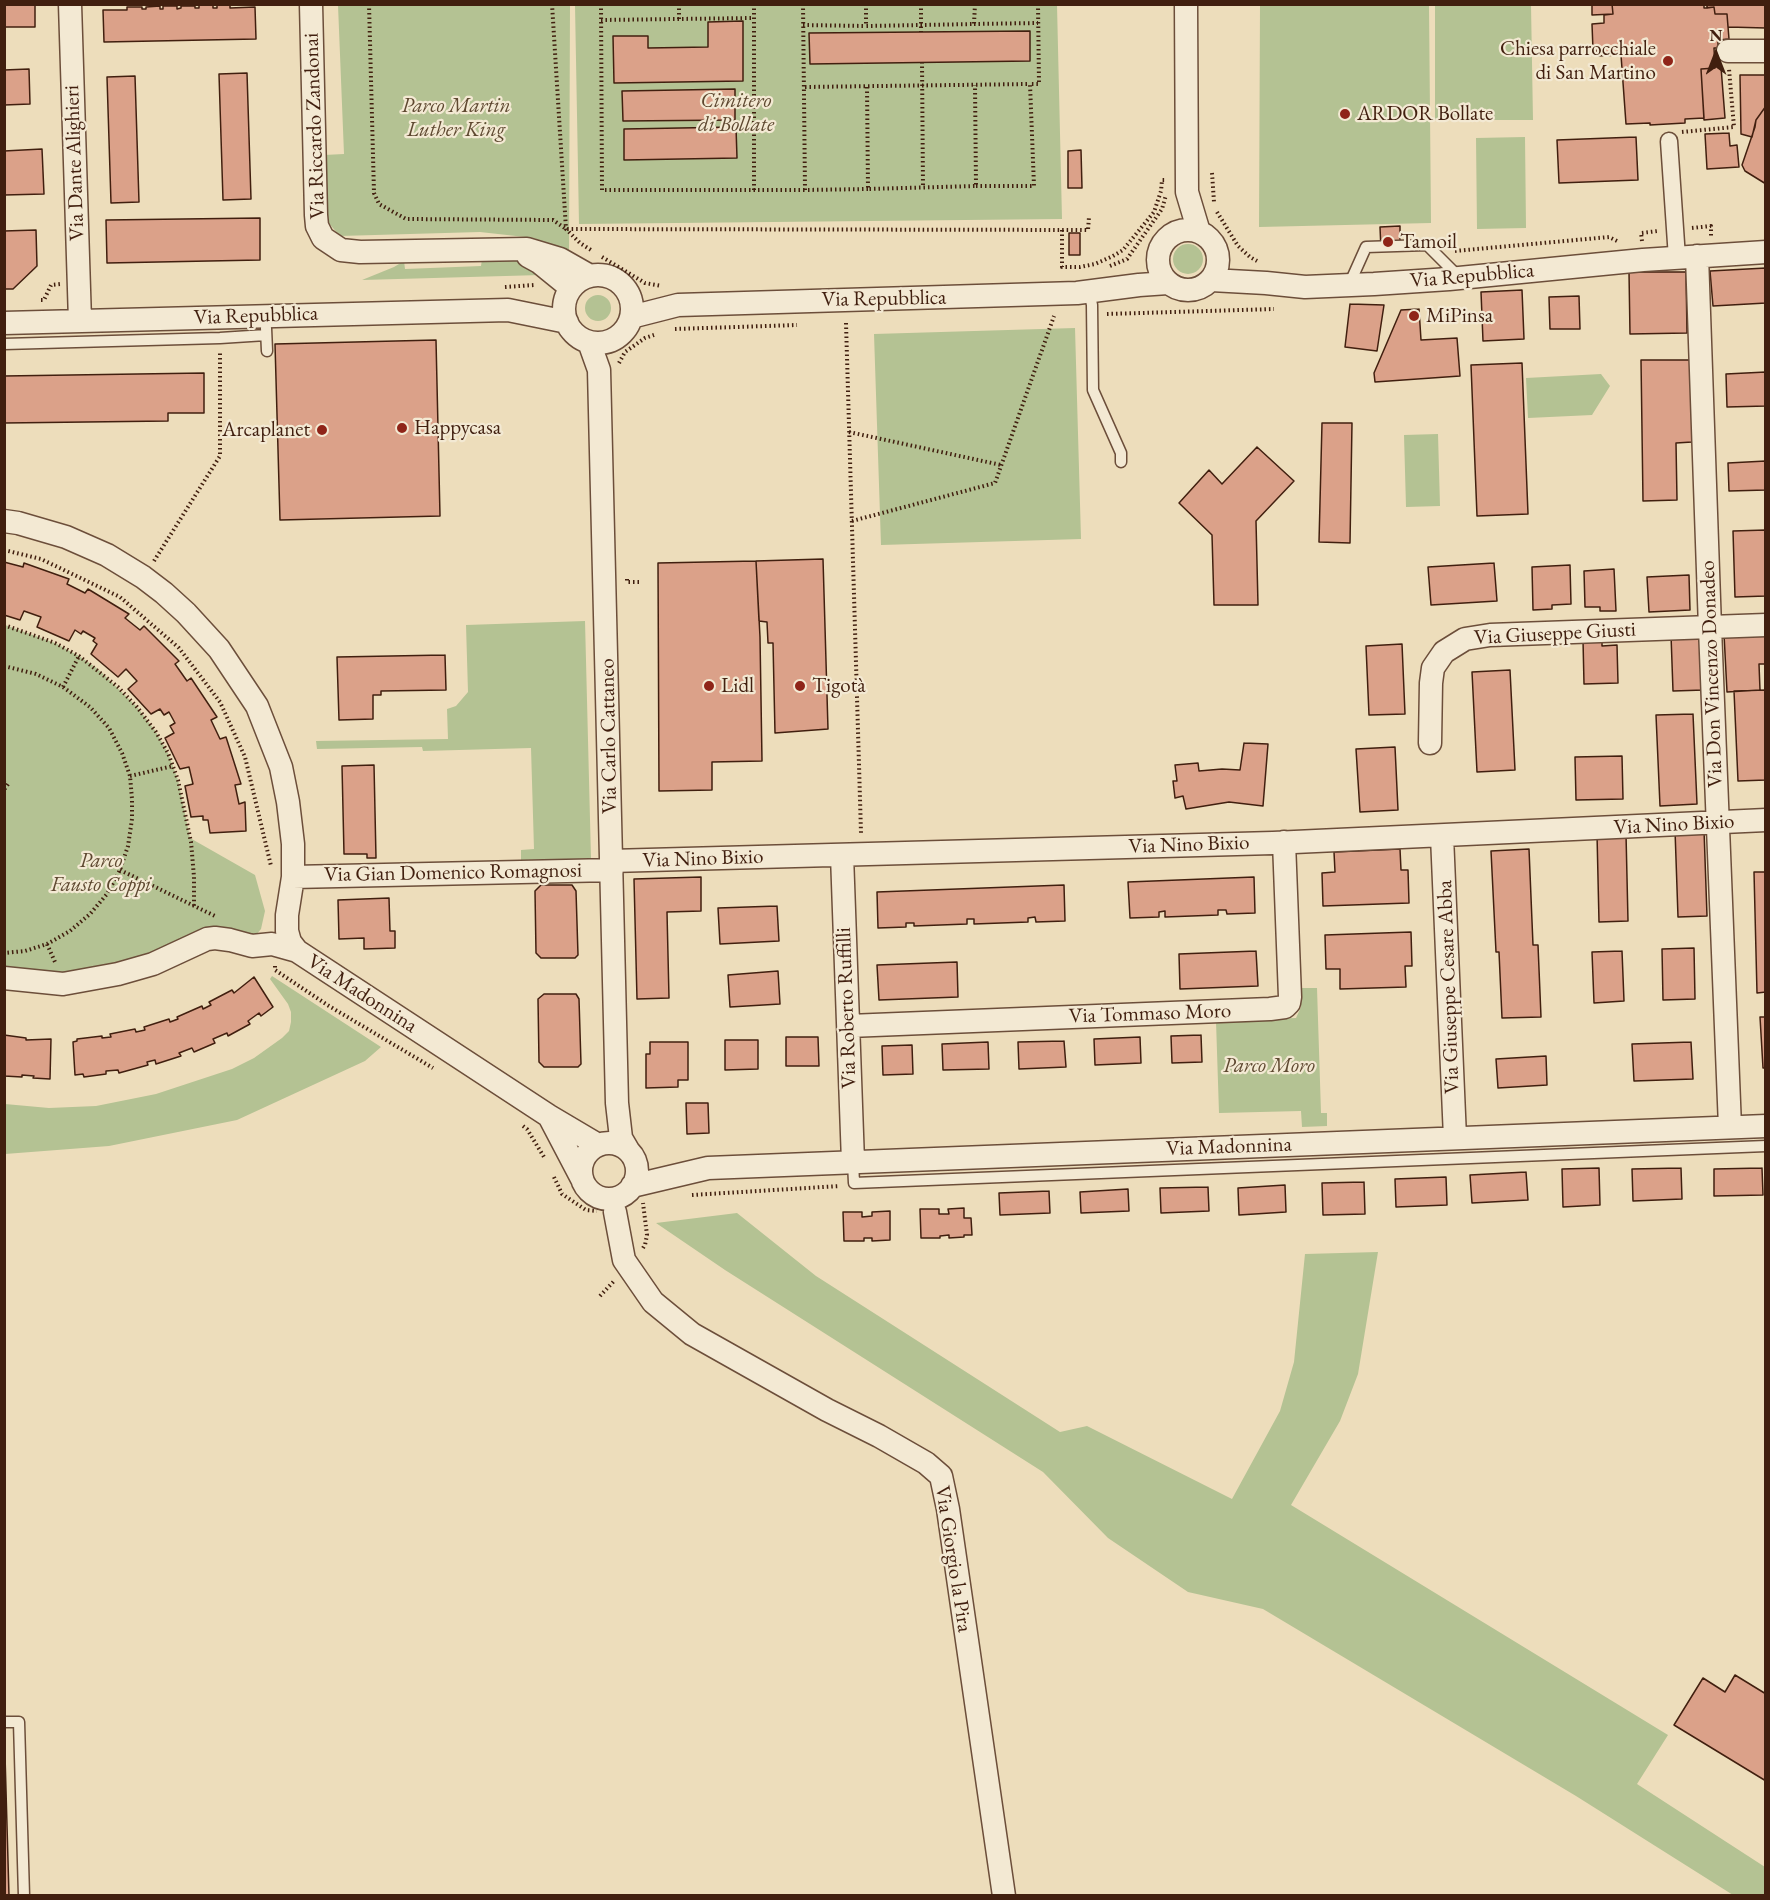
<!DOCTYPE html>
<meta charset="utf-8">
<style>
body{margin:0}
#map{position:relative;width:1770px;height:1900px;overflow:hidden;background:#edddbb;font-family:"EB Garamond",serif}
canvas{display:block}
.frame{position:absolute;inset:0;border:6px solid #411f0f;pointer-events:none}
.north{position:absolute;left:1686px;top:24px;width:60px;height:60px;-webkit-text-stroke:4px #f3e9d3;paint-order:stroke;rotate:0deg;font-size:16px;font-weight:700;line-height:24px;text-align:center;color:#411f0f}
.north::after{content:'';display:block;margin:auto;width:21px;height:27px;background:#411f0f;clip-path:polygon(50% 0,100% 100%,50% 72%,0 100%)}
</style>
<div id="map">
<canvas width="1770" height="1900"></canvas>
<div class="frame"></div>
<div class="north">N</div>
</div>
<script>
const c = document.querySelector('canvas').getContext('2d');
c.lineJoin = 'round';
function fill(path, color) { c.fillStyle = color; c.fill(path, 'evenodd'); }
const toPath = rows => new Path2D(rows.map(r => 'M' + r).join(''));
function stroke(path, color, width, dash) { c.strokeStyle = color; c.lineWidth = width; c.lineCap = dash ? 'butt' : 'round'; c.setLineDash(dash || []); c.stroke(path); }
function label(font, color, halo, rows, align = 'center') {
  c.font = font + ' "EB Garamond",serif'; c.lineWidth = 4.5; c.setLineDash([]); c.textBaseline = 'middle'; c.strokeStyle = halo; c.fillStyle = color; for (const [text, x, y, turn = 0] of rows) {
    c.save(); c.translate(x, y); c.rotate((+turn || 0) * Math.PI / 180); c.textAlign = isNaN(turn) ? turn : align; if (halo) c.strokeText(text, 0, 0); c.fillText(text, 0, 0); c.restore();
  }
}
const green = toPath([
 [338,5,570,5,569,253,534,238,480,232,340,236,325,219,324,155,344,154],
 [575,5,1057,5,1062,219,579,224],
 [1260,5,1429,5,1431,223,1259,227],
 [1435,5,1531,5,1533,120,1435,120],
 [1525,137,1526,228,1477,229,1476,138],
 '1173 259a15 15 0 1 1 30 0a15 15 0 1 1-30 0Z',
 [516,258,541,275,362,280,394,267,404,261,405,269,481,266,482,259],
 '585 308a13 13 0 1 1 26 0a13 13 0 1 1-26 0Z',
 [1075,328,1081,539,881,545,874,334],
 [1601,374,1610,386,1592,415,1528,418,1526,378],
 [1438,434,1440,506,1406,507,1404,435],
 [585,621,591,859,521,860,521,850,534,849,531,748,423,751,422,747,317,749,316,741,448,739,447,709,456,706,468,692,466,625],
 [5,625,55,643,79,656,98,669,137,707,156,732,168,753,178,780,190,838,255,875,265,911,261,929,256,935,162,953,77,977,5,973],
 [272,976,381,1047,365,1061,237,1120,109,1146,5,1154,5,1104,49,1108,96,1106,156,1094,232,1069,254,1058,282,1038,289,1031,291,1022,291,1012,288,1004,270,979],
 [1301,988,1317,988,1321,1113,1327,1113,1327,1126,1302,1127,1301,1111,1219,1113,1216,1021,1296,1018,1301,1007],
 [737,1213,816,1276,1060,1432,1087,1426,1232,1499,1280,1411,1294,1362,1305,1254,1378,1252,1358,1374,1340,1421,1291,1505,1668,1735,1637,1784,1765,1867,1765,1895,1733,1895,1576,1796,1263,1609,1188,1592,1108,1538,1043,1472,725,1270,656,1223]
]);
const building = toPath([
 [4,4,35,4,35,27,4,27,4,4],
 [217,4,230,4,230,8,255,7,256,39,104,42,103,10,127,10,127,7,142,7,142,9,146,9,146,7,160,6,160,9,163,9,163,6,177,6,177,9,181,8,181,6,195,6,195,8,199,8,199,5,213,5,213,8,217,8,217,4],
 [1592,4,1612,4,1613,14,1592,15,1592,4],
 [1612,4,1704,4,1704,8,1714,7,1715,14,1727,14,1729,39,1718,40,1718,48,1714,48,1715,68,1701,69,1704,118,1685,119,1685,123,1650,125,1650,123,1626,124,1621,55,1596,56,1596,50,1593,50,1592,24,1604,23,1604,15,1613,14,1612,4],
 [1707,5,1766,5,1766,28,1728,27,1727,14,1715,14,1714,7,1707,8,1707,5],
 [743,21,743,81,614,83,613,36,648,36,648,48,708,47,708,22,743,21],
 [1030,31,1030,61,810,64,809,33,1030,31],
 [1715,66,1721,67,1725,118,1704,120,1701,69,1715,68,1715,66],
 [29,69,30,104,4,105,4,70,29,69],
 [247,73,251,199,223,200,219,74,247,73],
 [1740,75,1766,75,1766,106,1756,120,1752,137,1741,134,1740,75],
 [135,76,139,202,111,203,107,77,135,76],
 [735,89,735,120,623,121,622,91,735,89],
 [1766,106,1766,184,1745,171,1742,165,1755,127,1756,120,1766,106],
 [736,127,737,158,624,160,624,129,736,127],
 [1729,133,1730,146,1737,145,1739,167,1707,169,1705,134,1729,133],
 [1636,137,1638,180,1559,183,1557,140,1636,137],
 [42,149,44,194,4,195,4,151,42,149],
 [1081,150,1082,188,1068,188,1068,151,1081,150],
 [260,218,260,260,107,263,106,220,260,218],
 [1400,226,1400,250,1381,250,1380,227,1400,226],
 [36,230,37,266,13,289,4,289,4,231,36,230],
 [1069,233,1080,233,1080,255,1069,255,1069,233],
 [1766,268,1766,303,1713,306,1710,271,1766,268],
 [1629,272,1686,272,1687,333,1630,334,1629,272],
 [1522,290,1524,339,1483,341,1481,292,1522,290],
 [1579,296,1580,329,1550,329,1549,297,1579,296],
 [1350,304,1384,305,1377,351,1345,347,1350,304],
 [1419,309,1421,340,1457,338,1460,376,1375,382,1374,373,1401,310,1419,309],
 [436,340,440,516,280,520,275,344,436,340],
 [1641,360,1691,360,1692,442,1676,443,1677,500,1643,501,1641,360],
 [1522,363,1528,514,1477,516,1471,365,1522,363],
 [1766,372,1766,406,1727,407,1726,374,1766,372],
 [204,373,204,413,168,413,168,421,4,423,4,376,204,373],
 [1322,423,1352,423,1350,543,1319,542,1322,423],
 [1257,447,1294,481,1256,521,1258,605,1214,605,1212,535,1179,503,1209,470,1222,484,1257,447],
 [1766,461,1766,490,1729,491,1728,463,1766,461],
 [1766,530,1766,596,1735,597,1733,531,1766,530],
 [823,559,828,729,775,733,773,643,768,643,767,622,759,621,756,561,823,559],
 [756,561,760,637,762,761,712,762,712,790,659,791,658,563,756,561],
 [4,562,23,567,24,563,69,579,67,584,85,593,88,589,129,614,125,618,140,630,144,626,179,661,175,664,187,681,191,678,217,717,211,720,220,739,226,737,241,784,235,785,239,804,245,802,246,831,210,833,208,820,203,820,203,816,191,817,185,786,193,784,189,767,180,769,165,738,174,733,170,726,175,723,169,712,164,715,160,709,151,714,128,689,137,681,126,669,118,677,91,654,97,644,93,641,95,638,83,631,81,634,75,630,69,641,37,627,41,617,24,611,20,620,4,615,4,562],
 [1494,563,1497,601,1431,605,1428,567,1494,563],
 [1570,565,1571,604,1552,605,1552,609,1533,610,1532,567,1570,565],
 [1614,569,1616,611,1600,611,1600,607,1585,607,1584,571,1614,569],
 [1689,575,1690,610,1649,612,1647,577,1689,575],
 [1766,632,1766,664,1759,664,1760,690,1727,692,1724,634,1766,632],
 [1701,634,1704,690,1673,691,1671,635,1701,634],
 [1583,640,1602,640,1602,646,1617,645,1618,683,1584,684,1583,640],
 [1402,644,1405,714,1369,715,1366,646,1402,644],
 [445,655,446,690,381,691,381,695,373,695,373,719,339,720,337,657,445,655],
 [1510,670,1515,770,1477,772,1472,672,1510,670],
 [1766,690,1766,780,1738,781,1734,691,1766,690],
 [1693,714,1697,804,1660,806,1656,715,1693,714],
 [1244,743,1268,744,1263,806,1229,802,1186,809,1183,796,1175,798,1173,781,1177,781,1175,765,1198,763,1199,771,1222,769,1240,770,1244,743],
 [1395,747,1398,810,1360,812,1356,749,1395,747],
 [1622,756,1623,799,1576,800,1575,757,1622,756],
 [374,765,376,858,367,858,367,854,344,854,342,766,374,765],
 [1675,830,1704,830,1707,916,1678,917,1675,830],
 [1597,834,1626,834,1628,921,1599,922,1597,834],
 [1400,849,1401,870,1408,870,1409,903,1323,906,1322,873,1335,872,1334,852,1400,849],
 [1529,849,1533,945,1538,945,1541,1017,1502,1018,1499,952,1496,952,1491,851,1529,849],
 [1754,872,1766,872,1766,992,1757,993,1754,872],
 [701,877,701,911,667,912,669,998,637,999,634,879,701,877],
 [1254,877,1255,913,1227,914,1226,910,1218,910,1218,915,1165,917,1165,911,1159,912,1159,917,1130,918,1128,882,1254,877],
 [541,885,572,885,576,891,578,955,575,958,541,958,536,953,535,891,541,885],
 [1064,885,1065,921,1036,922,1035,917,1028,918,1028,922,974,924,974,919,967,919,967,924,914,926,914,923,906,923,906,927,878,928,877,892,1064,885],
 [389,898,390,931,395,931,395,948,364,949,364,938,339,939,338,900,389,898],
 [777,906,779,941,720,944,718,908,777,906],
 [1411,932,1412,966,1405,966,1406,987,1340,989,1340,969,1326,969,1325,935,1411,932],
 [1694,948,1695,999,1663,1000,1662,949,1694,948],
 [1256,951,1258,986,1180,989,1179,954,1256,951],
 [1622,951,1624,1001,1594,1003,1592,952,1622,951],
 [957,962,958,997,879,1000,877,965,957,962],
 [778,971,780,1004,730,1007,728,975,778,971],
 [254,977,273,1007,261,1016,259,1013,248,1021,250,1024,228,1036,227,1033,213,1039,215,1043,194,1052,192,1048,179,1053,181,1056,156,1064,155,1060,147,1062,148,1065,119,1073,118,1070,106,1071,106,1074,84,1077,83,1074,75,1075,73,1042,77,1041,77,1039,102,1036,102,1038,111,1037,110,1034,135,1029,136,1032,145,1030,144,1027,169,1019,170,1022,178,1019,177,1017,202,1006,203,1009,211,1005,209,1002,232,990,234,993,254,977],
 [544,994,576,994,579,999,581,1064,578,1067,544,1067,539,1062,538,999,544,994],
 [1760,1017,1766,1017,1766,1068,1763,1068,1760,1017],
 [4,1035,26,1038,26,1040,51,1039,50,1079,33,1078,34,1076,22,1075,22,1077,4,1076,4,1035],
 [1201,1035,1202,1062,1172,1063,1171,1036,1201,1035],
 [786,1037,818,1037,819,1066,786,1066,786,1037],
 [1140,1037,1141,1063,1095,1065,1094,1039,1140,1037],
 [725,1040,758,1040,758,1069,725,1070,725,1040],
 [1064,1041,1066,1067,1019,1069,1018,1042,1064,1041],
 [650,1042,688,1042,688,1080,678,1080,678,1087,646,1088,646,1054,650,1054,650,1042],
 [988,1042,989,1069,943,1070,942,1044,988,1042],
 [1691,1042,1693,1079,1634,1081,1632,1044,1691,1042],
 [912,1045,913,1074,883,1075,882,1046,912,1045],
 [1546,1056,1547,1085,1498,1088,1496,1059,1546,1056],
 [686,1103,708,1103,709,1133,687,1134,686,1103],
 [1599,1168,1600,1205,1563,1207,1562,1169,1599,1168],
 [1681,1168,1682,1199,1633,1201,1632,1169,1681,1168],
 [1762,1168,1763,1195,1714,1196,1714,1169,1762,1168],
 [1526,1172,1528,1200,1472,1203,1470,1175,1526,1172],
 [1446,1177,1447,1205,1396,1207,1395,1179,1446,1177],
 [1364,1182,1365,1214,1323,1215,1322,1183,1364,1182],
 [1285,1185,1286,1212,1239,1215,1238,1188,1285,1185],
 [1208,1187,1209,1211,1161,1213,1160,1188,1208,1187],
 [1128,1189,1129,1211,1081,1213,1080,1192,1128,1189],
 [1049,1191,1050,1213,1000,1215,999,1193,1049,1191],
 [964,1208,964,1218,971,1218,972,1235,964,1235,964,1237,949,1238,949,1235,940,1236,940,1238,921,1238,920,1209,939,1209,939,1214,949,1214,948,1209,964,1208],
 [890,1211,890,1240,872,1241,872,1238,864,1238,864,1241,844,1241,843,1212,862,1212,862,1217,872,1216,872,1212,890,1211],
 [1735,1675,1766,1694,1766,1781,1674,1725,1703,1678,1725,1692,1735,1675],
 [5,1755,9,1896,4,1896,5,1755]
]);
const path = toPath([
 [369,4,374,193,379,204,406,219,553,220,566,229,1088,230,1089,217],
 [552,4,566,229,580,243,591,250],
 [601,4,602,190,805,190],
 [679,4,679,19],
 [803,4,805,190,868,189],
 [866,4,866,26,974,24,975,4],
 [921,4,921,32],
 [601,20,754,18],
 [974,24,1038,23],
 [803,25,866,26],
 [922,62,923,187],
 [805,87,1030,84],
 [867,87,868,189,976,186,975,85],
 [1682,132,1734,127,1729,69],
 [1212,173,1214,202],
 [976,186,1034,186,1030,84,1039,84,1038,4],
 [754,190,754,4],
 [1217,212,1238,246,1250,257,1257,261],
 [1692,228,1711,226,1711,236],
 [1062,230,1062,267,1080,267,1095,264,1113,256,1123,250,1154,212,1161,191,1162,180,1166,180],
 [1642,241,1641,233,1658,231],
 [1455,251,1609,237,1617,241],
 [602,257,645,283,662,286],
 [1110,266,1127,259,1162,209,1166,195],
 [505,287,534,285],
 [41,300,44,300,51,285,60,284],
 [1107,314,1274,309],
 [846,323,861,833],
 [675,329,797,325],
 [619,363,625,352,645,338,654,335],
 [849,432,1001,465],
 [852,521,995,483,1054,316],
 [4,550,41,559,120,597,179,648,220,702,245,757,271,866],
 [154,561,220,456,220,351],
 [627,579,627,582,640,582],
 [4,625,55,643,79,656,118,687,137,707,156,732,168,753,178,780,191,842,194,877,194,906],
 [4,666,36,674,63,687,90,707,109,728,122,753,130,776,132,799,132,819,128,846,120,870,107,894,90,914,70,931,47,944,25,951,4,953],
 [63,687,79,656],
 [130,776,173,766],
 [4,782,8,784,4,790],
 [120,870,217,917],
 [47,944,55,962],
 [275,966,275,970,329,1006,433,1068],
 [523,1126,527,1129,544,1157],
 [554,1177,562,1194,586,1210,597,1211],
 [692,1195,840,1186],
 [643,1248,645,1245,647,1235,643,1203],
 [600,1296,614,1281]
]);
const service = toPath([
 [1349,285,1366,247,1427,245,1460,278],
 [1089,291,1092,305,1093,390,1121,453,1121,462],
 [266,328,267,351],
 [4,344,220,338,266,335],
 [853,1162,854,1183,1766,1146],
 [4,1722,19,1722,24,1896]
]);
const pedestrian = toPath([
 [1669,141,1677,258]
]);
const minor = toPath([
 [70,4,80,321],
 [311,4,316,215,317,226,323,238,341,250,360,252,527,249,560,259,590,276],
 [1186,4,1187,192,1199,232],
 [1728,51,1766,51],
 '1158 260a30 30 0 1 1 60 0a30 30 0 1 1-60 0Z',
 [528,256,539,262,571,288],
 [1697,256,1710,628,1730,1127],
 '564 309a34 34 0 1 1 68 0a34 34 0 1 1-68 0Z',
 [1211,280,1266,283,1305,287,1374,284,1449,279,1643,260,1766,252],
 [631,317,678,305,1077,293,1139,285,1168,283],
 [4,323,508,310,567,322],
 [589,342,599,370,617,1103,621,1138,628,1150],
 [4,521,18,523,66,537,107,555,143,577,164,593,186,613,219,649,257,706,281,767,288,802,293,844,293,877,287,915,287,931,290,942,297,951,549,1116,598,1145],
 [1430,743,1431,683,1433,668,1444,652,1465,639,1490,635,1766,625],
 [1442,836,1455,1138],
 [842,855,853,1162],
 [611,861,1273,843,1766,820],
 [293,877,612,870],
 [4,978,63,984,118,974,153,964,207,939,215,938,230,940,252,946,272,944,297,951],
 [849,1026,1270,1009,1285,1007,1289,1003,1290,997,1284,842],
 [550,1118,582,1179],
 '581 1171a28 28 0 1 1 56 0a28 28 0 1 1-56 0Z',
 [632,1186,708,1168,1766,1126],
 [615,1212,624,1260,653,1302,692,1334,827,1410,879,1436,926,1463,941,1476,948,1509,1004,1896]
]);
const markers = [
 [1668,61,6,"#8f2418"],
 [1345,114,6,"#8f2418"],
 [1388,242,6,"#8f2418"],
 [1414,316,6,"#8f2418"],
 [402,428,6,"#8f2418"],
 [322,430,6,"#8f2418"],
 [709,686,6,"#8f2418"],
 [800,686,6,"#8f2418"]
];
const poiNames = [
 ["Chiesa parrocchiale",1656,49,"right"],
 ["di San Martino",1656,73,"right"],
 ["ARDOR Bollate",1357,114],
 ["Tamoil",1400,242],
 ["MiPinsa",1426,316],
 ["Happycasa",414,428],
 ["Arcaplanet",310,430,"right"],
 ["Lidl",721,686],
 ["Tigotà",812,686]
];
const parkNames = [
 ["Cimitero",736,101],
 ["di Bollate",736,125],
 ["Parco Martin",456,106],
 ["Luther King",456,130],
 ["Parco",101,861],
 ["Fausto Coppi",101,885],
 ["Parco Moro",1269,1066]
];
const streetNames = [
 ["Via Riccardo Zandonai",315,126,-92],
 ["Via Dante Alighieri",75,163,-92],
 ["Via Repubblica",1472,276,-5],
 ["Via Repubblica",884,299,-1],
 ["Via Repubblica",256,316,-2],
 ["Via Giuseppe Giusti",1555,634,-3],
 ["Via Don Vincenzo Donadeo",1712,674,-92],
 ["Via Carlo Cattaneo",609,736,-91],
 ["Via Nino Bixio",1674,825,-3],
 ["Via Nino Bixio",1189,845,-2],
 ["Via Nino Bixio",703,859,-2],
 ["Via Gian Domenico Romagnosi",453,873,-1],
 ["Via Giuseppe Cesare Abba",1449,987,-92],
 ["Via Madonnina",362,994,33],
 ["Via Roberto Ruffilli",847,1008,-92],
 ["Via Tommaso Moro",1150,1014,-2],
 ["Via Madonnina",1229,1147,-2],
 ["Via Giorgio la Pira",953,1559,81]
];
fill(green, '#b4c293');
fill(building, '#dba189');
stroke(building, '#411f0f', 1.5);
stroke(service, '#6c4e3a', 13);
stroke(pedestrian, '#6c4e3a', 19);
stroke(minor, '#6c4e3a', 25);
stroke(path, '#411f0f', 4, [1.5, 3]);
stroke(service, '#f3e9d3', 10);
stroke(pedestrian, '#f3e9d3', 16);
stroke(minor, '#f3e9d3', 22);
for (const [x, y, r, color] of markers) { const dot = new Path2D(); dot.arc(x, y, r, 0, 2 * Math.PI); c.fillStyle = color; c.fill(dot); stroke(dot, '#f3e9d3', 2); }
label('21px', '#411f0f', '#f3e9d3', poiNames, 'left');
label('italic 21px', '#5e4830', '#f3e9d3', parkNames);
label('21px', '#411f0f', '#f3e9d3', streetNames);
</script>
